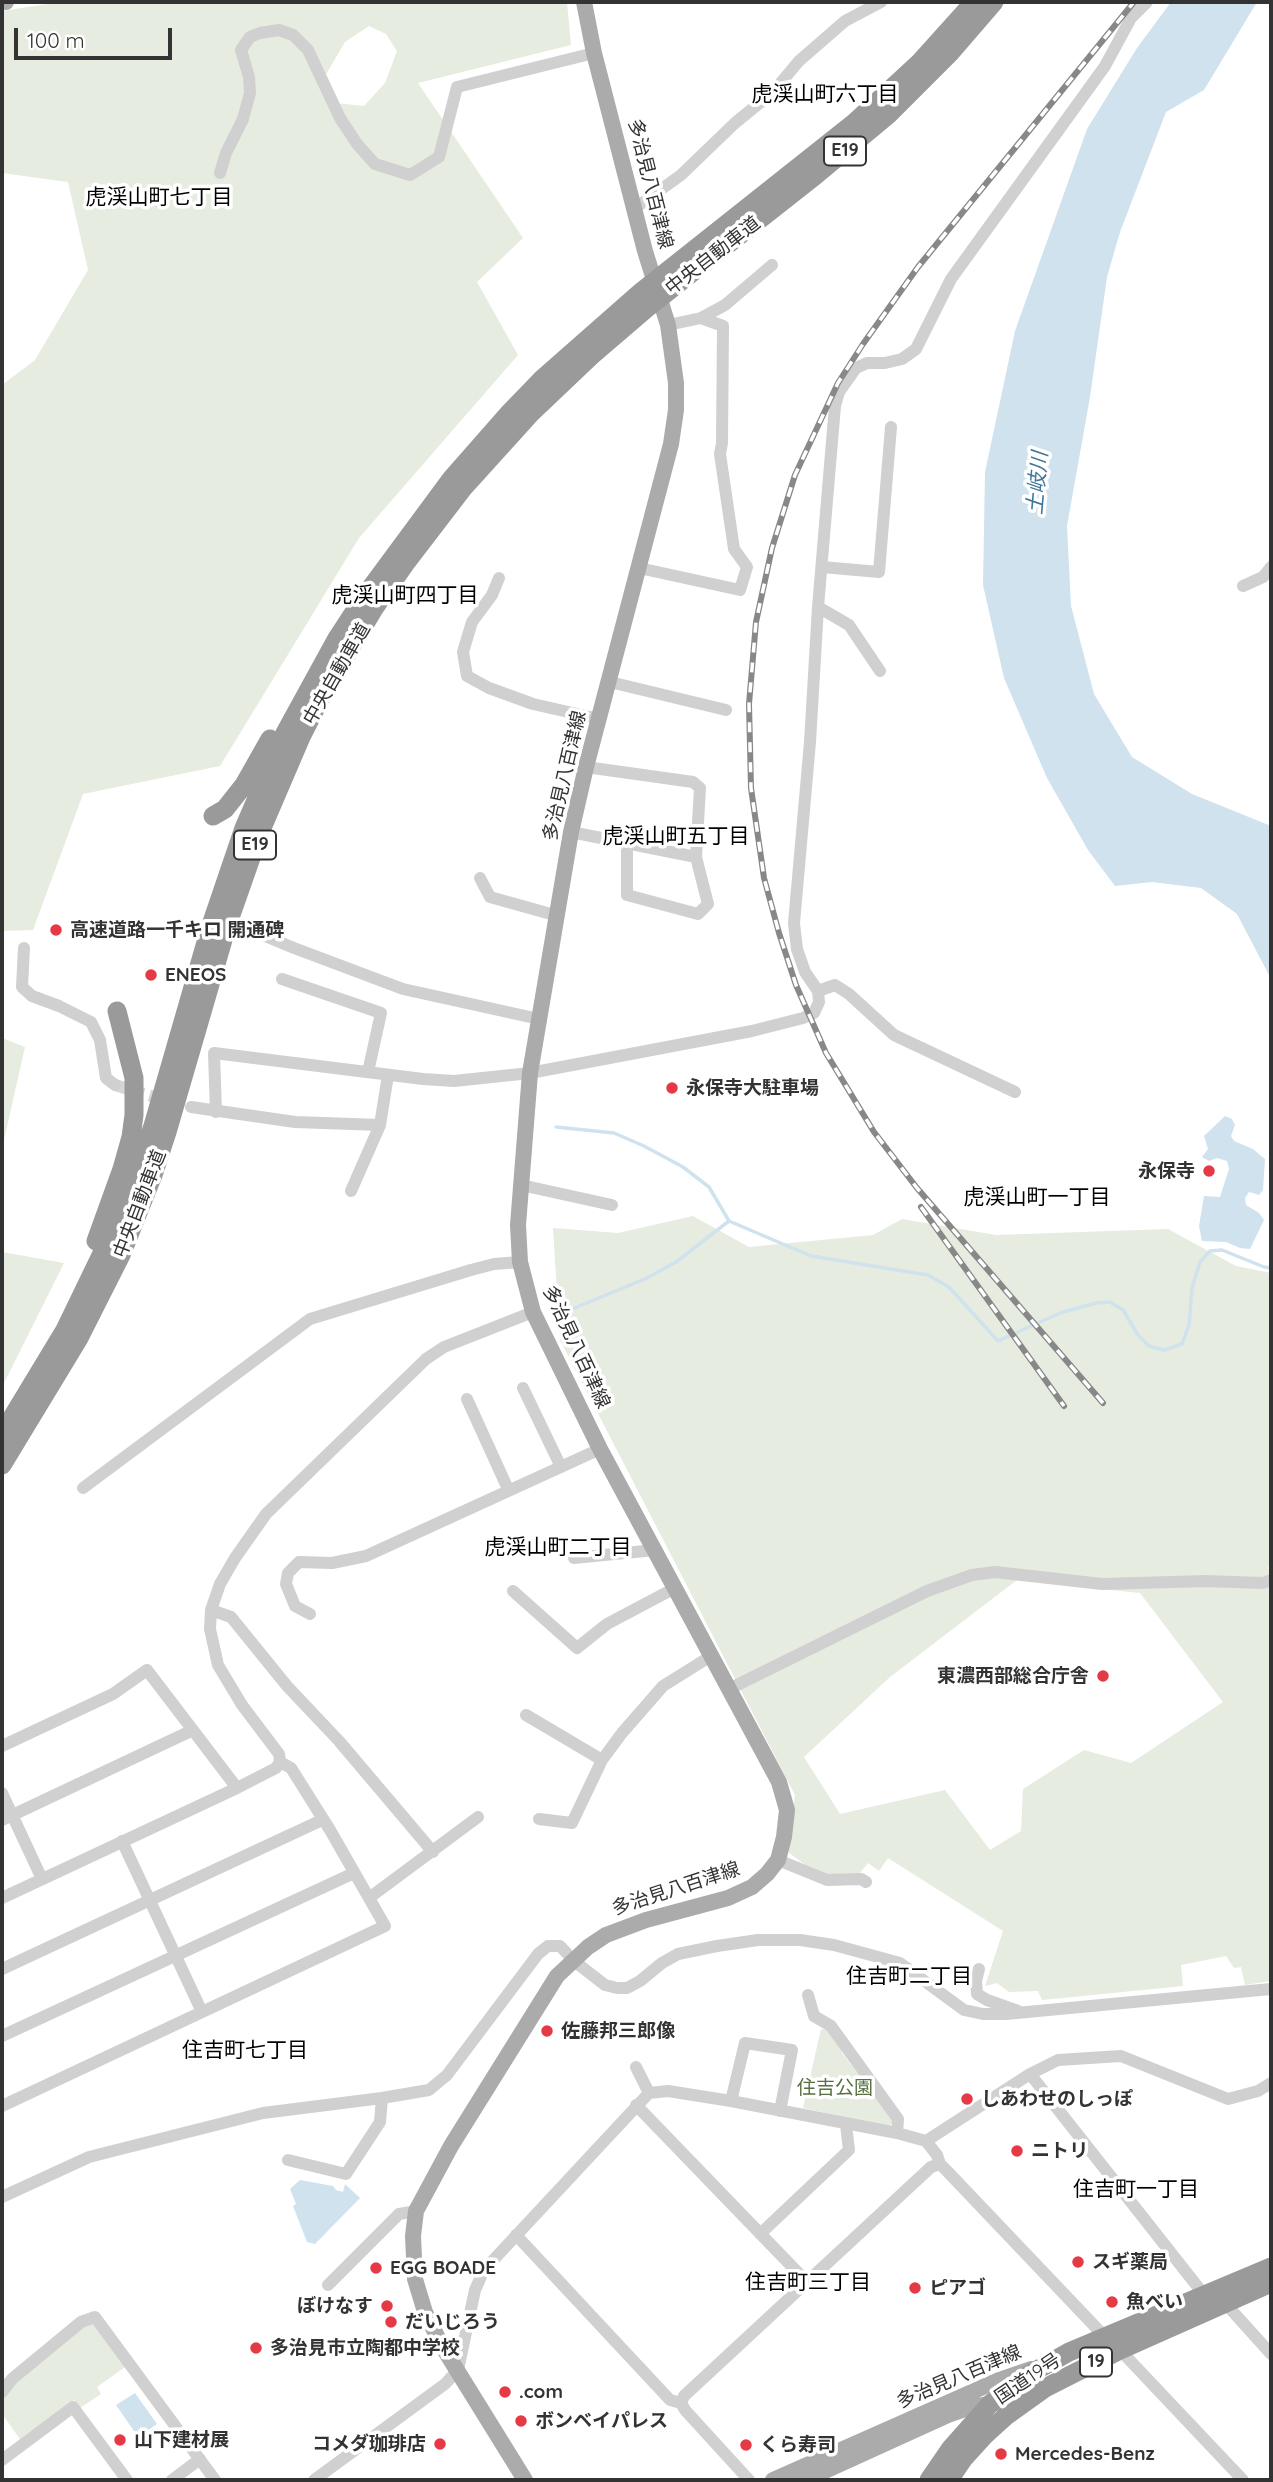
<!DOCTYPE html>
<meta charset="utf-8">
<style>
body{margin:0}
#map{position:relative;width:1273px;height:2482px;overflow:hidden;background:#fff;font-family:Quicksand,sans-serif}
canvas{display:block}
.frame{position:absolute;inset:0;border:4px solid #333;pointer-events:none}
.scale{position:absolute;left:14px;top:28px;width:158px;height:32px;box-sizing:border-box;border:4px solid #333;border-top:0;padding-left:9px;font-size:21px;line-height:24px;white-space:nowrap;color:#333;-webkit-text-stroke:5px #fff;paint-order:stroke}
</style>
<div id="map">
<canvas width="1273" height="2482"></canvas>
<div class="frame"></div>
<div class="scale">100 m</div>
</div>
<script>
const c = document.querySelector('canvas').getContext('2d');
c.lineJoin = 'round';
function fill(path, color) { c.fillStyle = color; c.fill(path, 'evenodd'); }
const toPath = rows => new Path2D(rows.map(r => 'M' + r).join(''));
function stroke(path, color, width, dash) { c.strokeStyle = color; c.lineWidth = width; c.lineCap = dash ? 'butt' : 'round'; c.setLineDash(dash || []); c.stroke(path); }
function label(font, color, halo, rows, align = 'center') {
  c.font = font + ' Quicksand,"Noto Sans JP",sans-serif'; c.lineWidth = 7; c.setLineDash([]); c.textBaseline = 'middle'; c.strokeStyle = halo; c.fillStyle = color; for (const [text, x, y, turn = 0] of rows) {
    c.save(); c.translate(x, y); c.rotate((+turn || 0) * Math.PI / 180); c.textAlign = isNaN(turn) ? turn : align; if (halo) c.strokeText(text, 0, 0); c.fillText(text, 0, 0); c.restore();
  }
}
const green = toPath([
 [61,2,567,2,571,45,418,83,523,238,477,282,518,355,359,538,220,766,83,794,33,930,2,931,2,385,35,360,88,270,68,182,2,173,2,11],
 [369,26,386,34,397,51,385,83,364,106,335,103,325,76,345,42],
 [2,1038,25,1047,2,1149],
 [693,1216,749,1247,873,1235,902,1219,996,1235,1168,1229,1236,1266,1271,1273,1271,1565,1268,1567,1271,1575,1271,1981,1245,1985,1241,1967,1234,1968,1226,1956,1181,1965,1183,1986,1042,2000,1038,1991,1009,1992,997,1983,985,1986,1003,1931,888,1858,879,1871,868,1863,859,1874,827,1876,808,1867,788,1852,795,1795,560,1340,553,1228,618,1233],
 [1017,1580,1140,1593,1223,1702,1131,1763,1084,1750,1023,1789,1021,1831,990,1850,945,1790,840,1814,804,1757,890,1677],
 [2,1252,64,1263,2,1387],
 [821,2029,828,2030,842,2045,842,2053,894,2121,888,2127,803,2108],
 [94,2324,125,2367,97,2387,101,2394,80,2408,74,2400,20,2439,2,2414,2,2400,15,2381,85,2326]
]);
const water = toPath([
 [1171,2,1257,2,1204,90,1166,112,1120,232,1107,277,1090,397,1067,526,1071,606,1094,694,1132,757,1192,794,1271,826,1271,979,1237,914,1201,888,1152,882,1115,886,1088,850,1047,778,1004,678,983,585,985,472,1015,331,1087,129,1137,48],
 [1225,1116,1232,1119,1235,1125,1231,1136,1234,1141,1253,1149,1265,1159,1263,1190,1259,1195,1249,1192,1245,1198,1246,1205,1259,1213,1264,1220,1250,1249,1240,1248,1226,1242,1202,1241,1199,1226,1204,1196,1220,1197,1229,1169,1227,1161,1217,1158,1209,1161,1202,1157,1208,1149,1204,1136],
 [300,2180,333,2186,336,2190,343,2192,345,2184,360,2198,315,2244,307,2242,293,2206,296,2204,290,2189],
 [135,2393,157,2424,138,2437,116,2405]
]);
const stream = toPath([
 [556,1127,614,1133,644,1146,683,1167,709,1187,729,1221,811,1256,928,1275,949,1287,998,1341,1060,1313,1096,1303,1110,1302,1123,1310,1138,1335,1149,1346,1164,1350,1182,1344,1189,1325,1192,1288,1200,1262,1210,1251,1222,1250,1264,1267,1271,1268],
 [560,1314,647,1278,676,1262,729,1221]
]);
const minorTunnel = toPath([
 [115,1085,168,1101]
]);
const minor = toPath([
 [220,173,226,153,243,119,250,93,249,77,241,50,250,37,260,33,279,30,293,35,308,50,340,118,357,144,375,164,410,175,439,157,457,87,594,53],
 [634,209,681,175,735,123,773,92,799,61,845,21,881,2],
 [701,318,725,305,772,265],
 [822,567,879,572,891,427],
 [639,568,740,590,747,567,734,549,720,454,722,443,723,326,701,318,668,325],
 [499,578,492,595,472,622,463,652,467,676,489,688,533,704,599,719],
 [1243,586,1263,577,1271,567],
 [818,607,849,625,880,671],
 [610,682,726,710],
 [586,767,693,782,700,788,696,857,708,904,698,914,627,895,627,843],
 [571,832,696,857],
 [480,878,490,897,558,916],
 [258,933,294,948,403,989,539,1019],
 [24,948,22,987,32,996,59,1006,91,1022,100,1040,106,1078,115,1085],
 [282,979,381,1013,368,1072],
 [818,991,835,985,849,994,894,1035,1015,1092],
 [191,1107,295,1122,380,1125],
 [216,1112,214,1053,423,1079,454,1081,530,1073,752,1031,803,1018,814,1013,819,1002,818,991,805,972,797,949,794,923,810,742,818,607,835,406,839,392,856,368,867,363,885,363,902,359,916,349,951,279,1105,66,1131,18,1147,2],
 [521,1185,612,1205],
 [351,1191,380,1125,388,1075],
 [523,1388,561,1467],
 [467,1399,508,1489],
 [83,1488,310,1319,471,1270,494,1264,520,1262],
 [574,1558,655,1550],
 [513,1591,577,1648,607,1624,675,1588],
 [211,1610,231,1617,287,1686,339,1741,433,1852],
 [310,1614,295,1606,286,1584,288,1573,299,1562,332,1563,366,1556,600,1449],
 [729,1689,927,1591,972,1575,995,1572,1102,1584,1205,1581,1263,1583,1271,1580],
 [526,1715,602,1760],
 [2,1746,113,1694,147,1670,237,1788],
 [2,1793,42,1879],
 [539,1819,572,1823,602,1760,622,1733,663,1686,711,1656],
 [2,1820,193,1730],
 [122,1841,202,2012],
 [778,1860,827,1880,861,1879,866,1882],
 [2,1898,237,1788,276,1768,280,1762],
 [369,1898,478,1817],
 [2,1969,322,1820],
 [979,1969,976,1981,977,1994,987,2000,1018,2011],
 [808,1995,814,2016,831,2026,898,2119,897,2133],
 [2,2036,354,1873],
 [636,2067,649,2093],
 [1030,2074,1205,2296],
 [731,2101,745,2043,792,2050,780,2111],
 [636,2105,806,2281],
 [2,2106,385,1926,330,1830,291,1768,280,1762,279,1754,242,1705,218,1665,210,1629,211,1610,220,1584,235,1558,266,1514,426,1359,444,1347,533,1312],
 [926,2141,1030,2074,1058,2060,1121,2056,1228,2099,1258,2091,1271,2083],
 [288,2160,346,2174,380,2122,382,2098],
 [2,2197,89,2157,263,2113,382,2098,429,2090,447,2075,538,1954,548,1946,560,1946,574,1961,605,1985,617,1988,627,1988,640,1981,662,1963,678,1954,717,1946,758,1940,800,1940,834,1945,900,1963,964,2010,983,2014,1006,2014,1271,1989],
 [760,2234,849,2150,846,2125],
 [516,2235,670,2400,681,2403],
 [328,2285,399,2214,416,2211],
 [1225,2303,1271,2354],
 [1120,2350,1243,2480],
 [2,2392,12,2379,81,2322,95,2317,215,2480],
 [2,2460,73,2407,127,2480],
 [172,2480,200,2459],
 [314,2480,445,2384,458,2370,475,2290,484,2270,649,2093,668,2091,731,2101,897,2133,926,2141,937,2155,940,2164],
 [749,2480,685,2410,681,2403,684,2396,931,2167,940,2164,947,2171,1105,2337]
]);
const major = toPath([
 [2,2,6,2],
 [525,2480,442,2346,425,2312,415,2279,413,2236,416,2211,451,2146,557,1976,588,1947,606,1935,646,1920,728,1898,752,1887,767,1874,778,1860,784,1837,787,1810,779,1782,600,1449,533,1312,520,1262,518,1225,530,1073,571,832,586,767,671,444,676,410,676,383,668,325,645,251,594,53,584,2],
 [773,2480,999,2380,1031,2369],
 [805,2480,948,2415,971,2407,997,2403]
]);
const highway = toPath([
 [213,816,225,809,244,785,270,739],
 [96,1241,122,1169,131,1137,134,1115,134,1078,117,1011],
 [2,1434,65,1330,123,1210,153,1126,211,925,244,828,285,733,336,640,364,597,452,478,510,412,541,380,641,292,854,123,919,63,974,2],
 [2,1465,79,1338,121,1255,153,1175,167,1132,227,926,259,835,301,737,323,694,375,607,405,564,464,487,531,413,591,356,647,308,816,175,888,115,950,53,994,2],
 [929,2480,951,2448,990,2404,1028,2375,1069,2352,1271,2267],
 [949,2480,964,2458,984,2436,1006,2416,1045,2388,1120,2350,1271,2283]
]);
const rail = toPath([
 [921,1207,1064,1406],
 [1103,1403,917,1188,874,1132,826,1053,796,985,779,933,764,878,751,788,749,704,756,622,772,548,795,475,838,383,863,344,918,267,1134,2]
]);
const markers = [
 [56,930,7,"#e63946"],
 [151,975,7,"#e63946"],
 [672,1088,7,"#e63946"],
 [1209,1171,7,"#e63946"],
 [1103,1676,7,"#e63946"],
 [547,2031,7,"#e63946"],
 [967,2099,7,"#e63946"],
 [1017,2151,7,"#e63946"],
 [1078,2262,7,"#e63946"],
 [376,2268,7,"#e63946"],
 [915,2288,7,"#e63946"],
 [1112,2302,7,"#e63946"],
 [387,2306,7,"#e63946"],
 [391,2322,7,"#e63946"],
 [256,2348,7,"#e63946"],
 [505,2392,7,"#e63946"],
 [521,2421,7,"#e63946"],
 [120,2440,7,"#e63946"],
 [440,2444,7,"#e63946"],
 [746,2445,7,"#e63946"],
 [1001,2454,7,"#e63946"]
];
const shields = [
 [845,151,42],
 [255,845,42],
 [1096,2362,32]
];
const shieldNames = [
 ["E19",845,151],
 ["E19",255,845],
 ["19",1096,2362]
];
const streetNames = [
 ["多治見八百津線",650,184,76],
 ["中央自動車道",713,256,-38],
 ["中央自動車道",337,674,-60],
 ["多治見八百津線",565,776,-77],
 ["中央自動車道",140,1204,-69],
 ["多治見八百津線",576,1347,65],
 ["多治見八百津線",676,1889,-18],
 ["多治見八百津線",959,2377,-23],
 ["国道19号",1028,2379,-34]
];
const poiNames = [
 ["高速道路一千キロ 開通碑",70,930],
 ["ENEOS",165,975],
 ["永保寺大駐車場",686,1088],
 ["永保寺",1195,1171,"right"],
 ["東濃西部総合庁舎",1089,1676,"right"],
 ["佐藤邦三郎像",561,2031],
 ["しあわせのしっぽ",981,2099],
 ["ニトリ",1031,2151],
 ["スギ薬局",1092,2262],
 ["EGG BOADE",390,2268],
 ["ピアゴ",929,2288],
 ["魚べい",1126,2302],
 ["ぼけなす",373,2306,"right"],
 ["だいじろう",405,2322],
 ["多治見市立陶都中学校",270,2348],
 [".com",519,2392],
 ["ボンベイパレス",535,2421],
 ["山下建材展",134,2440],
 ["コメダ珈琲店",426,2444,"right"],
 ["くら寿司",760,2445],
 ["Mercedes-Benz",1015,2454]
];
const parkNames = [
 ["住吉公園",835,2088]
];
const neighbourhoodNames = [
 ["虎渓山町六丁目",825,95],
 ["虎渓山町七丁目",159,198],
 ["虎渓山町四丁目",405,596],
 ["虎渓山町五丁目",676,837],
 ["虎渓山町一丁目",1037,1198],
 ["虎渓山町二丁目",558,1548],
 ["住吉町二丁目",909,1977],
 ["住吉町七丁目",245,2051],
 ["住吉町一丁目",1136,2190],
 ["住吉町三丁目",808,2283]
];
const waterNames = [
 ["土岐川",1038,483,-85]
];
fill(green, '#e6ecdf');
fill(water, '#cfe2ee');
stroke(stream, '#cfe2ee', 3.5);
stroke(minorTunnel, '#d6d6d6', 12, [12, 6]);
stroke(minor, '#d0d0d0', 12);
stroke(major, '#ababab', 16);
stroke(highway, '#9a9a9a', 19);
stroke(rail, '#888', 6);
stroke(rail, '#fff', 3.5, [10]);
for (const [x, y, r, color] of markers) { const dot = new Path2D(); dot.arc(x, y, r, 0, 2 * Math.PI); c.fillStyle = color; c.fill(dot); stroke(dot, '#fff', 2.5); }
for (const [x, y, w] of shields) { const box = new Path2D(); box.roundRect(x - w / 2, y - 14.5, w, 29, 5); c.fillStyle = '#fff'; c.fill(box); stroke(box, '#333', 2); }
label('bold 18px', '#333', null, shieldNames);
label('19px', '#333', '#fff', streetNames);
label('bold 19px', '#333', '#fff', poiNames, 'left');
label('19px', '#56703f', '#fff', parkNames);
label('21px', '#000', '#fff', neighbourhoodNames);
label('italic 21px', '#3f7597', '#fff', waterNames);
</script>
